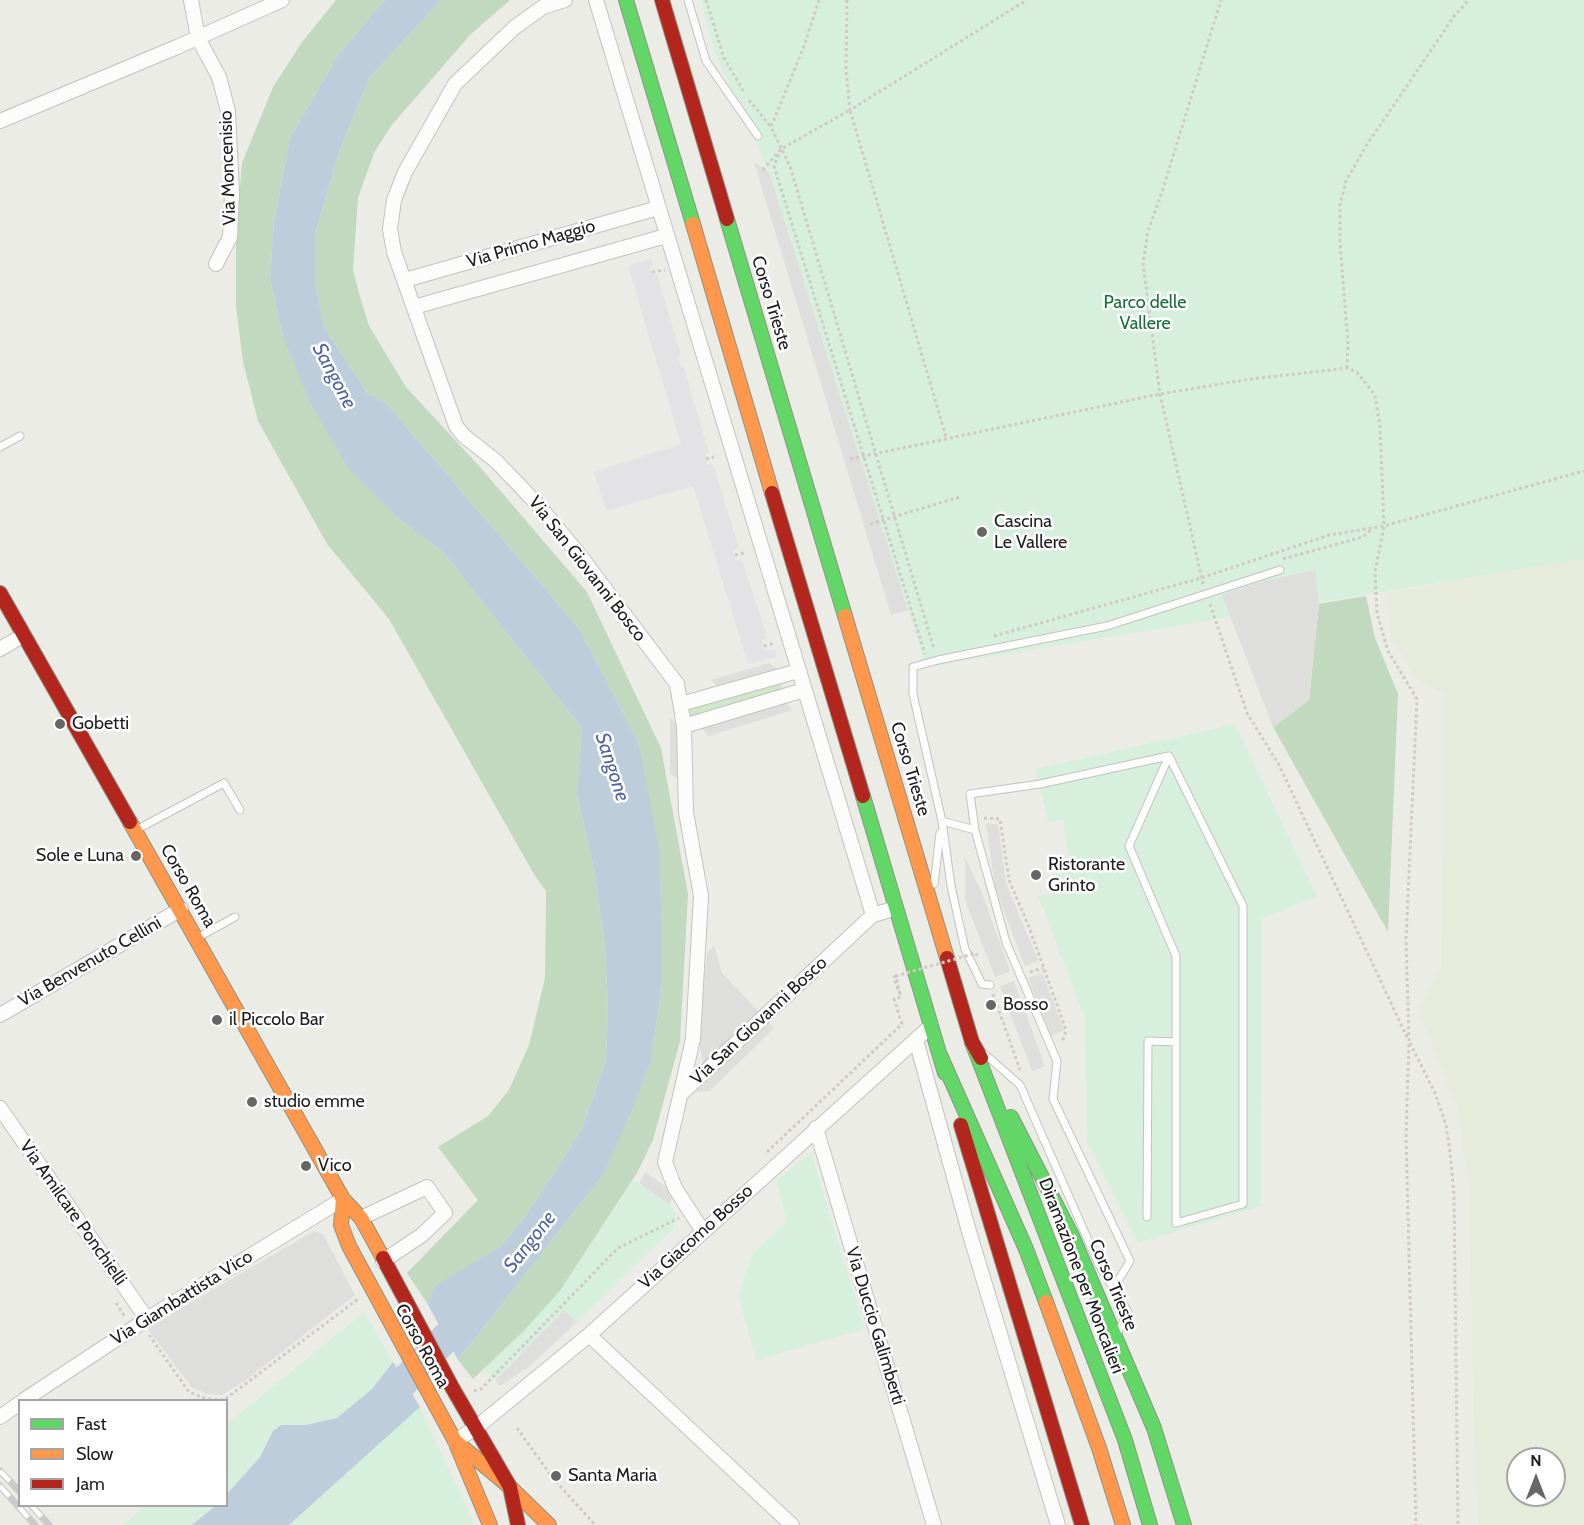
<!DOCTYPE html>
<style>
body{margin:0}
#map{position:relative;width:1584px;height:1525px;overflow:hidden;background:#ecece7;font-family:Cabin,sans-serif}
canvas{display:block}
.legend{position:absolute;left:18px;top:1399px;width:210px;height:108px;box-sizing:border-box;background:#fff;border:2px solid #a5a5a5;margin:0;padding:8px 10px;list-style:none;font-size:18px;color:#1e1e1e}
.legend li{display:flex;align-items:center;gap:12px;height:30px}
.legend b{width:30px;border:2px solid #a5a5a5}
.north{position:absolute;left:1506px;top:1447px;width:60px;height:60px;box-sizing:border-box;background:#fff;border:2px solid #a5a5a5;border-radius:50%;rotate:0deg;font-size:16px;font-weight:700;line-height:24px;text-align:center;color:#1e1e1e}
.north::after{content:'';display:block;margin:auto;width:21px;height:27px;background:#666664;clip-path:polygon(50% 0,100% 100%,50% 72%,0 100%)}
</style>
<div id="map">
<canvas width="1584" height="1525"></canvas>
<ul class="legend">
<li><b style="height:8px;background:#63d668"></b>Fast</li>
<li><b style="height:8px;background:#ff974d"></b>Slow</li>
<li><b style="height:8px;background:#b3261e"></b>Jam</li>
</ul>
<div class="north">N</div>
</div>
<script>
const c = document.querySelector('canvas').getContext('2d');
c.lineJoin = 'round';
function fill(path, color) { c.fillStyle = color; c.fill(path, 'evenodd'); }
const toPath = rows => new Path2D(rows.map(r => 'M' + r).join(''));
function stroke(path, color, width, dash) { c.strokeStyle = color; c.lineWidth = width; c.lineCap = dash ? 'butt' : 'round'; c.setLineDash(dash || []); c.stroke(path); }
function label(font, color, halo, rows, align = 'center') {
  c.font = font + ' Cabin,sans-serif'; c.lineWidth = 5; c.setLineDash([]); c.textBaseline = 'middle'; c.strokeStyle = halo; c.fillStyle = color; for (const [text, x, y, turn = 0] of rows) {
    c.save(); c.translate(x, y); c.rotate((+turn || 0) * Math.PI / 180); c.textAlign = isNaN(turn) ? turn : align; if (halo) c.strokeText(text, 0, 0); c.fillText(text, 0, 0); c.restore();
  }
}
const farmland = toPath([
 [1584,559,1584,1525,1479,1525,1474,1466,1470,1193,1457,1108,1419,1011,1441,968,1443,693,1417,679,1390,636,1387,593],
 [1518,1459,1554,1459,1554,1495,1518,1495]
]);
const grass = toPath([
 [778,683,782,685,781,692,693,717,688,715,689,709]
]);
const forest = toPath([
 [336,0,385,0,338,55,290,138,274,222,270,279,283,336,397,517,444,553,582,728,577,794,595,874,605,946,608,1006,606,1060,581,1131,527,1214,501,1246,437,1285,427,1303,407,1273,478,1200,438,1147,488,1116,509,1090,529,1045,545,978,546,891,535,876,389,619,327,544,258,421,243,362,236,306,236,236,242,163,273,87,302,42],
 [441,0,510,0,470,35,391,126,374,153,358,198,353,269,359,293,369,326,406,387,480,467,587,592,661,748,688,894,680,1041,653,1140,637,1173,560,1291,524,1331,473,1379,458,1360,603,1175,651,1061,662,985,639,744,578,627,384,401,368,394,324,327,315,281,315,234,340,149,370,77],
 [1366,596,1375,638,1398,694,1388,932,1273,727,1309,700,1319,604]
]);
const park = toPath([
 [701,0,1584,0,1584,559,926,667,769,172,715,54],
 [1235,724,1317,897,1262,918,1261,1206,1138,1243,1087,1141,1085,1018,1038,896,1060,893,1056,869,1070,867,1063,820,1048,822,1036,769],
 [811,1152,865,1329,756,1360,738,1295,753,1253,787,1221,776,1181],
 [633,1179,669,1204,676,1213,673,1229,577,1322,564,1310,495,1381,484,1369,524,1331,560,1291],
 [364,1312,393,1362,372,1389,337,1418,306,1425,281,1425,273,1431,260,1457,227,1494,227,1424],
 [420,1407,475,1525,289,1525],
 [145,1506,215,1506,192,1525,123,1525]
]);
const parking = toPath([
 [754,162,769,172,908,610,891,615],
 [1315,570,1319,604,1309,700,1273,727,1222,595,1260,582],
 [769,663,780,671,724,692,711,680],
 [782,697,793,710,708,736,697,722],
 [670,718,683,730,685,781,670,774],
 [986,823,998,824,1006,883,1038,960,1025,967,995,888],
 [965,857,982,893,1010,971,995,977,965,900],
 [714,945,722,973,774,1028,710,1091,695,1092,704,1066,699,1044,707,953],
 [1042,973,1064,1030,1051,1036,1028,978],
 [1014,981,1045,1066,1032,1071,1000,986],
 [645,1172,675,1193,669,1204,639,1183],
 [314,1231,323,1234,355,1295,246,1380,222,1395,208,1394,192,1388,147,1328],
 [564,1310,577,1322,530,1366,500,1386,495,1381]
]);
const plaza = toPath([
 [652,259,653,265,650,266,653,275,657,274,681,355,678,356,681,368,684,367,709,453,705,454,707,465,713,464,739,548,733,550,736,561,742,560,768,638,762,640,765,651,775,649,777,657,748,664,693,486,606,511,594,472,681,444,628,266]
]);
const water = toPath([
 [385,0,441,0,370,77,340,149,315,234,315,281,324,327,368,394,384,401,578,627,639,744,660,853,662,985,651,1061,630,1114,603,1175,458,1360,427,1303,436,1285,501,1246,527,1214,581,1131,606,1060,608,1006,605,946,595,874,577,794,582,728,444,553,397,517,349,469,310,402,283,336,270,279,274,222,290,138,338,55],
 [393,1362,420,1407,289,1525,192,1525,215,1506,226,1506,227,1494,260,1457,273,1431,281,1425,306,1425,337,1418,372,1389]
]);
const river = toPath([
 [376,1411,473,1309]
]);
const path = toPath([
 [706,0,724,58,744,92],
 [819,0,803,49,771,127,790,166,934,649],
 [847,0,846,71,850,110,1027,0],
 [749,100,771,127],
 [781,149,774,166,925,654],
 [763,170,781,149,850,110,946,437],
 [652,272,665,270],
 [1347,368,1348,343,1340,244,1340,205,1346,181,1366,146,1455,15,1469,0],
 [706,459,714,457],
 [850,459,1160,394,1251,379,1347,368,1357,372,1375,395,1380,426,1384,526,1375,572,1377,613,1388,651,1417,699,1406,939,1409,1040,1406,1137,1416,1525],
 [870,524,960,497],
 [735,555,744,553],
 [1283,559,1363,537,1372,529],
 [1203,584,1160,394,1143,264,1148,231,1163,189,1221,0],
 [1210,604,1247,713,1279,765,1407,1037],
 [994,636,1201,578,1329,535,1384,526,1584,471],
 [764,646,775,643],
 [984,818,1000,819,1009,880,1029,927,1066,1030,1062,1043],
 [1030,972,1043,968],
 [896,976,894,977,898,989,901,988],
 [993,994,1020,1070],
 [1410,1043,1435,1093,1446,1125,1450,1152,1454,1195,1458,1525],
 [767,1152,902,1024,894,999,901,997,900,994],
 [116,1303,125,1317],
 [149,1335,189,1392,207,1399,224,1400,358,1299],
 [474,1391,481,1389,618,1248,679,1218],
 [517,1428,552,1477,595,1525]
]);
const lane = toPath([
 [688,0,706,61,758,136],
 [0,447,20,436],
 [942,821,975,830,1006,942,1057,1061,1053,1099,1130,1261,1113,1289],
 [136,830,224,783,240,810],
 [975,830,970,794,1040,784,1169,756,1243,906,1243,1204,1176,1223,1176,956,1129,846,1169,756],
 [934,884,940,833],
 [197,938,235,917],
 [990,985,982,984,965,949,951,886,942,821,913,694,913,667,938,660,1107,626,1280,570],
 [986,1055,1020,1085,1099,1265,1128,1312,1118,1332],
 [1147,1217,1148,1041,1176,1042]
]);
const street = toPath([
 [191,0,198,38,219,77,228,111,232,193,230,237,216,264],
 [565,0,543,7,515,27,455,84,405,172,394,200,390,229,394,252,456,426,464,436,496,461,539,506,578,553,677,684,684,726,686,812,701,896,693,1039,665,1162,675,1188,702,1230],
 [596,0,873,915],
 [0,121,177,47,282,0],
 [405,280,658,208],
 [414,307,666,236],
 [0,649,24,635],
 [681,704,798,671],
 [684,726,804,690],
 [0,1015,181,909],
 [916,1040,970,1235,1058,1525],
 [681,1094,873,915,896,908],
 [0,1108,147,1319],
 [816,1128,934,1525],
 [361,1218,427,1187,445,1213,422,1235,383,1261],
 [589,1335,792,1525],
 [24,1400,147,1319,343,1199],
 [0,1417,20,1403],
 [455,1441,477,1427,589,1335,931,1026]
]);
const fast = toPath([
 [626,0,693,224],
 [727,219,845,616],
 [863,796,945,1073],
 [972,1042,1125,1440,1150,1525],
 [940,1055,1026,1249,1046,1302],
 [1011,1117,1072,1236,1154,1428,1184,1525]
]);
const slow = toPath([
 [693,224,772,493],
 [845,616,947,958],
 [130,822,343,1199,361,1218,383,1258],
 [343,1199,341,1225,349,1246,455,1441,510,1487,549,1525],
 [1046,1302,1099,1448,1123,1525],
 [457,1446,490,1525]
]);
const jam = toPath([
 [662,0,727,219],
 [772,493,863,796],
 [0,593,130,822],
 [947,958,972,1042,981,1058],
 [961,1125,1082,1525],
 [383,1258,453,1389,510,1487,518,1525]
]);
const rail = toPath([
 [0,1471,20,1492],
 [0,1486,35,1525],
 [32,1506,49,1525]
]);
const pathBridge = toPath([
 [900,994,896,976,976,953,978,959]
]);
const markers = [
 [982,532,6,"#666664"],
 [60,724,6,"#666664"],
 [136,856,6,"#666664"],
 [1036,875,6,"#666664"],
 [991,1005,6,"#666664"],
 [217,1020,6,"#666664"],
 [252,1102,6,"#666664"],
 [306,1166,6,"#666664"],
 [556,1476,6,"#666664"]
];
const streetNames = [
 ["Via Moncenisio",228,168,-92],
 ["Via Primo Maggio",531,244,-16],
 ["Corso Trieste",771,303,73],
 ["Via San Giovanni Bosco",587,569,52],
 ["Corso Trieste",910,769,73],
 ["Corso Roma",188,886,60],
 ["Via Benvenuto Cellini",90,962,-30],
 ["Via San Giovanni Bosco",759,1021,-43],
 ["Via Amilcare Ponchielli",73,1213,55],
 ["Via Giacomo Bosso",696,1237,-42],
 ["Diramazione per Moncalieri",1081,1276,69],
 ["Corso Trieste",1113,1285,67],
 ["Via Giambattista Vico",182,1298,-32],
 ["Via Duccio Galimberti",875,1326,73],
 ["Corso Roma",422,1346,61]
];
const parkNames = [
 ["Parco delle",1145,303],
 ["Vallere",1145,324]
];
const poiNames = [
 ["Cascina",994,522],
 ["Le Vallere",994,543],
 ["Gobetti",72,724],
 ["Sole e Luna",124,856,"right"],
 ["Ristorante",1048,865],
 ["Grinto",1048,886],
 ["Bosso",1003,1005],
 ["il Piccolo Bar",229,1020],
 ["studio emme",264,1102],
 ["Vico",318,1166],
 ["Santa Maria",568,1476]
];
const waterNames = [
 ["Sangone",334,376,62],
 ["Sangone",612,767,72],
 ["Sangone",530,1242,-52]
];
fill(farmland, '#e6ebdb');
fill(grass, '#d0e7c9');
fill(forest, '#c1d9bf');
fill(park, '#d7f0de');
fill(parking, '#dededc');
fill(plaza, '#e3e2e5');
fill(water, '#bdcddc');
stroke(river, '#bdcddc', 30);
stroke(lane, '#c2c2bf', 9);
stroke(street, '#c2c2bf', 16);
stroke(fast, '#8d9581', 16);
stroke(slow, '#8d9581', 16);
stroke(jam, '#8d9581', 16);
stroke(path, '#d1c9c4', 3, [3, 3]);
stroke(lane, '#fcfcfb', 7);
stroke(street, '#fcfcfb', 14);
stroke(fast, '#63d668', 14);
stroke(slow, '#ff974d', 14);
stroke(jam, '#b3261e', 14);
stroke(rail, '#cacac9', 7);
stroke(rail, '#fff', 4.5, [14]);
stroke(pathBridge, '#d1c9c4', 3, [3, 3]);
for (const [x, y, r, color] of markers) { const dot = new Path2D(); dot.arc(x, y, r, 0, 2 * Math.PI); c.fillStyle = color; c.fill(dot); stroke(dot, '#fff', 2); }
label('18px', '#1e1e1e', '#fff', streetNames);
label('18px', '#167138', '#fff', parkNames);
label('18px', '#1e1e1e', '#fff', poiNames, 'left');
label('italic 20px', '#5465a4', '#fff', waterNames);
</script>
